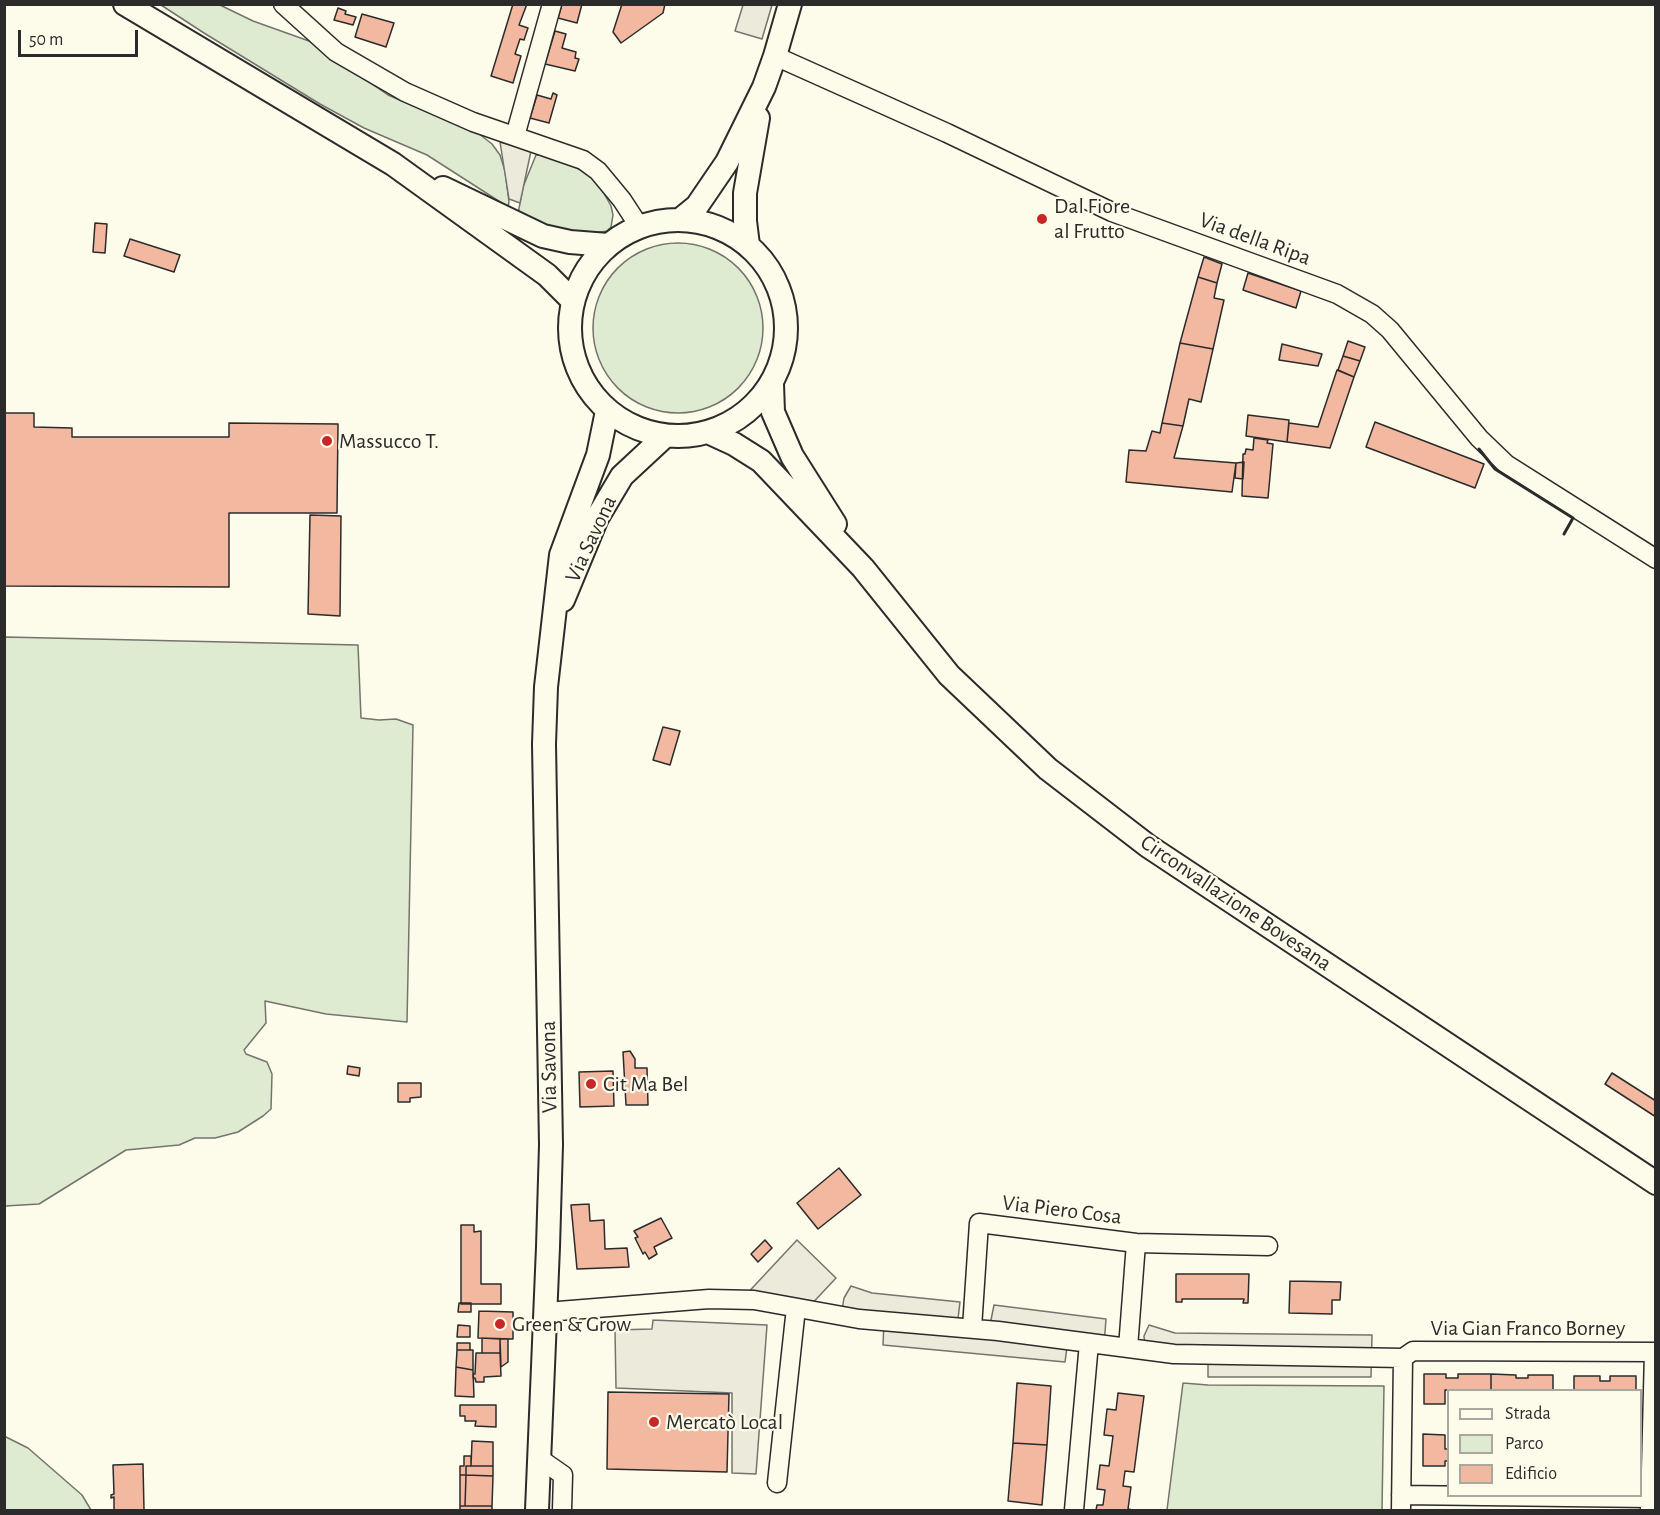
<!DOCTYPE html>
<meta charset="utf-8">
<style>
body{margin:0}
#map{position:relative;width:1660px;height:1515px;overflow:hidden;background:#fdfbea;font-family:"Alegreya Sans",sans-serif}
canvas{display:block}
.frame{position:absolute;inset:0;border:6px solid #2b2b2b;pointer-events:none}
.legend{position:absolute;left:1447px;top:1389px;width:195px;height:108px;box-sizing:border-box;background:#fdfbea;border:2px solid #a9a89e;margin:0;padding:8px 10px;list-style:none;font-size:18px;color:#2b2b2b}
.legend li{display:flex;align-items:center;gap:12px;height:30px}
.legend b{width:30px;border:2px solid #a9a89e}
.scale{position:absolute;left:18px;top:30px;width:120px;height:27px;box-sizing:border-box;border:3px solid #2b2b2b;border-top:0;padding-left:8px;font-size:18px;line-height:21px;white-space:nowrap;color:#2b2b2b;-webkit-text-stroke:4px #fdfbea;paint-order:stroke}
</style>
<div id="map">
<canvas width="1660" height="1515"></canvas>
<div class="frame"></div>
<ul class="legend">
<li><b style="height:8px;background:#fdfbea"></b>Strada</li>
<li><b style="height:16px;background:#deebd1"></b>Parco</li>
<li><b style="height:16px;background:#f2b8a0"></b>Edificio</li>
</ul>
<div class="scale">50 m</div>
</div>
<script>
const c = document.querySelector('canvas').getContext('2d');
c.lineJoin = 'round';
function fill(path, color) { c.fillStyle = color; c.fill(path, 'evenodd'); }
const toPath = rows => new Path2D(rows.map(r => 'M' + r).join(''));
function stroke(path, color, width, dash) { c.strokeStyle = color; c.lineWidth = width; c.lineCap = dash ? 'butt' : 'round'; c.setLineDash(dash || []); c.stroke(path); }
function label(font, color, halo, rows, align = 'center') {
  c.font = font + ' "Alegreya Sans",sans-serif'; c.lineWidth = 4.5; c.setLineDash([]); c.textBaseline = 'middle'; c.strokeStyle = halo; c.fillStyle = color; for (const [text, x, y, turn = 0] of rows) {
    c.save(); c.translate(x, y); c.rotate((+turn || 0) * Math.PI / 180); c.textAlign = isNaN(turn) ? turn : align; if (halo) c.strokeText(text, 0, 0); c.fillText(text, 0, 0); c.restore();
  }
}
const green = toPath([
 [161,5,220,5,253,21,309,41,388,95,478,133,492,144,500,155,505,171,509,202,508,207,427,155,364,128,320,104,204,33,161,5],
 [536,155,542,155,564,161,588,174,600,186,611,206,613,215,611,227,607,231,594,233,572,232,552,228,518,214,523,187,536,155],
 '593 328a85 85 0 1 1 170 0a85 85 0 1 1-170 0Z',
 [5,637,358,645,361,718,379,720,396,719,413,725,407,1022,326,1014,265,1001,266,1023,244,1050,246,1054,267,1062,272,1074,271,1109,263,1116,238,1132,215,1138,195,1138,179,1145,126,1150,39,1204,5,1206,5,637],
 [1183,1383,1208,1385,1384,1386,1382,1510,1167,1510,1183,1383],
 [4,1436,28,1448,82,1495,91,1510,5,1510,4,1436]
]);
const parking = toPath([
 [743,5,772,5,762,39,735,31,743,5],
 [500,142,531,151,520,203,509,199,500,142],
 [797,1240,836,1278,807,1309,742,1299,797,1240],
 [851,1286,872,1293,960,1302,957,1327,989,1330,994,1305,1106,1319,1104,1345,1068,1340,1065,1362,883,1345,884,1321,841,1316,844,1298,851,1286],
 [653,1320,767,1325,756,1474,732,1473,732,1393,616,1388,615,1330,652,1329,653,1320],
 [1149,1325,1175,1333,1372,1335,1371,1377,1208,1377,1208,1354,1145,1350,1144,1336,1149,1325]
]);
const building = toPath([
 [513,4,527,4,519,25,528,28,524,40,520,39,515,54,521,56,513,83,491,76,513,4],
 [562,4,582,4,577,23,558,18,562,4],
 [622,4,665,4,663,13,621,43,613,32,622,4],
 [338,8,346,11,345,14,356,17,353,25,334,20,338,8],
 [362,14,394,23,386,47,355,37,362,14],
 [555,31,566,34,562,48,576,52,575,58,579,59,575,71,545,64,555,31],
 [553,93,557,95,549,123,530,118,537,95,551,99,553,93],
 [95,223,107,224,105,253,93,252,95,223],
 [130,239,180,255,174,272,124,256,130,239],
 [1204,257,1222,264,1217,283,1198,277,1204,257],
 [1248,273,1301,291,1296,308,1243,290,1248,273],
 [1198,277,1217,283,1214,298,1224,300,1213,349,1180,343,1198,277],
 [1348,341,1365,347,1360,361,1343,356,1348,341],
 [1180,343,1213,349,1201,402,1189,399,1183,426,1162,423,1180,343],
 [1282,344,1322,354,1318,366,1279,360,1282,344],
 [1343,356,1360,361,1354,377,1338,370,1343,356],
 [1337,370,1354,377,1330,448,1287,442,1289,423,1318,427,1337,370],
 [4,413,34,413,34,427,72,428,72,437,229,437,229,423,338,424,337,513,229,513,229,587,4,586,4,413],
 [1248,415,1289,420,1287,442,1246,436,1248,415],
 [1375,422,1484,464,1475,488,1366,447,1375,422],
 [1162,423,1183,426,1174,458,1236,463,1232,492,1126,482,1129,450,1146,451,1152,431,1160,433,1162,423],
 [1254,438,1268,440,1267,443,1273,444,1268,498,1242,496,1243,454,1245,454,1246,449,1253,450,1254,438],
 [1244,462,1243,479,1235,478,1236,463,1244,462],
 [310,515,341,516,340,616,308,614,310,515],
 [663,727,680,731,670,765,653,760,663,727],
 [630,1051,635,1059,635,1068,647,1068,648,1105,626,1105,623,1052,630,1051],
 [348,1066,360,1068,359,1076,347,1074,348,1066],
 [613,1071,614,1106,580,1107,579,1072,613,1071],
 [1612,1073,1656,1101,1656,1117,1605,1084,1612,1073],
 [398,1083,421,1083,421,1097,410,1098,410,1102,398,1102,398,1083],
 [839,1168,861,1195,818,1229,797,1203,839,1168],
 [589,1204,590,1221,604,1220,605,1249,627,1248,629,1267,577,1269,571,1205,589,1204],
 [661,1218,672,1238,654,1247,657,1254,649,1259,645,1252,643,1254,635,1238,638,1237,634,1231,661,1218],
 [461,1225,474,1225,474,1232,481,1231,481,1284,501,1284,501,1304,461,1304,461,1225],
 [765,1240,772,1248,758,1262,751,1254,765,1240],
 [1176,1274,1249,1274,1248,1303,1243,1303,1244,1299,1182,1299,1182,1302,1176,1302,1176,1274],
 [1290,1281,1341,1282,1340,1300,1332,1300,1332,1314,1289,1313,1290,1281],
 [459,1303,471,1303,471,1312,458,1312,459,1303],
 [479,1311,513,1312,513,1339,478,1338,479,1311],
 [458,1325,470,1326,470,1337,457,1337,458,1325],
 [482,1338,500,1339,500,1353,482,1353,482,1338],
 [500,1339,508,1339,508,1362,501,1367,500,1339],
 [457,1343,470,1343,470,1350,457,1350,457,1343],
 [457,1350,473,1350,473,1370,456,1367,457,1350],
 [476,1353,500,1353,501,1376,484,1377,484,1382,476,1382,475,1378,473,1378,473,1374,475,1374,476,1353],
 [456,1367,473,1370,474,1397,455,1396,456,1367],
 [1424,1374,1446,1374,1446,1378,1458,1378,1458,1374,1491,1374,1491,1390,1445,1390,1445,1404,1424,1404,1424,1374],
 [1491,1374,1516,1375,1516,1378,1528,1378,1528,1375,1553,1375,1553,1390,1491,1390,1491,1374],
 [1574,1376,1600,1376,1600,1381,1610,1381,1610,1376,1636,1376,1636,1390,1574,1390,1574,1376],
 [1017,1383,1051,1386,1047,1445,1013,1443,1017,1383],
 [608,1392,729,1394,727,1472,607,1469,608,1392],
 [1118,1393,1144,1396,1134,1472,1125,1471,1123,1486,1131,1487,1128,1509,1133,1510,1096,1510,1097,1505,1103,1505,1105,1490,1097,1489,1100,1465,1109,1466,1113,1436,1104,1435,1107,1409,1116,1410,1118,1393],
 [460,1405,496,1405,496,1427,475,1426,476,1421,465,1421,465,1416,460,1416,460,1405],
 [1423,1434,1445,1435,1445,1449,1448,1449,1448,1461,1445,1461,1445,1466,1423,1466,1423,1434],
 [472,1441,493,1442,493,1466,471,1466,472,1441],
 [1013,1443,1047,1445,1042,1505,1008,1501,1013,1443],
 [464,1456,471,1456,471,1466,466,1466,466,1475,460,1475,460,1466,464,1466,464,1456],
 [143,1464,144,1510,114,1510,114,1497,111,1498,111,1495,114,1494,113,1465,143,1464],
 [466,1466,493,1466,493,1476,466,1475,466,1466],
 [460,1475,466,1475,465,1506,460,1506,460,1475],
 [466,1475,493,1476,492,1506,465,1506,466,1475],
 [460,1506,492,1506,492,1510,460,1510,460,1506]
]);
const minor = toPath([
 [283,4,336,52,405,92,473,122,583,160,598,171,622,200,639,226],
 [775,56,947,133,1112,212,1337,294,1372,314,1390,330,1479,438,1506,464,1656,559],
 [515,136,552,4],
 [546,1312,709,1299,754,1300,859,1319,998,1331,1174,1354,1403,1358,1413,1351,1656,1352],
 [972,1328,979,1223,1136,1243,1268,1246],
 [1128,1348,1136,1243],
 [540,1459,563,1475,562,1510],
 [777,1483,795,1317,797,1308],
 [1401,1495,1650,1498],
 [1074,1510,1089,1343],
 [1401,1510,1403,1358],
 [1650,1510,1654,1352]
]);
const major = toPath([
 [125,4,393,164,547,275,573,301],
 [443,188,543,236,570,242,608,245],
 [681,219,697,206,727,162,764,87,775,56,790,4],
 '570 328a108 108 0 1 1 216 0a108 108 0 1 1-216 0Z',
 [748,245,745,221,745,193,758,118],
 [772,384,773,412,792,456,835,524],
 [710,433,734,444,761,461,863,568,949,675,1048,769,1148,846,1656,1183],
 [563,600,597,518,622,476,664,437],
 [537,1510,548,1247,551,1145,544,744,546,687,561,555,598,455,607,411]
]);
const wall = toPath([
 [1479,449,1495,469,1573,518,1564,534]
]);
const markers = [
 [1042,219,6,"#c62828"],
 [327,441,6,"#c62828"],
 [591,1084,6,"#c62828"],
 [500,1324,6,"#c62828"],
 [654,1422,6,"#c62828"]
];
const poiNames = [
 ["Dal Fiore",1054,206],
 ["al Frutto",1054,231],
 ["Massucco T.",339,441],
 ["Cit Ma Bel",603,1084],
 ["Green & Grow",512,1324],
 ["Mercatò Local",666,1422]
];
const streetNames = [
 ["Via della Ripa",1255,239,20],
 ["Via Savona",591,539,-65],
 ["Circonvallazione Bovesana",1236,903,34],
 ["Via Savona",549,1067,-91],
 ["Via Piero Cosa",1062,1210,7],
 ["Via Gian Franco Borney",1528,1328]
];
fill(green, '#deebd1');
stroke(green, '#74746e', 1.5);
fill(parking, '#eceadb');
stroke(parking, '#74746e', 1.5);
fill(building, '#f2b8a0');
stroke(building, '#2b2b2b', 1.5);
stroke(minor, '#2b2b2b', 21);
stroke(major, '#2b2b2b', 26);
stroke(minor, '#fdfbea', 18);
stroke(major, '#fdfbea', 22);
stroke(wall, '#2b2b2b', 3);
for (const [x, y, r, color] of markers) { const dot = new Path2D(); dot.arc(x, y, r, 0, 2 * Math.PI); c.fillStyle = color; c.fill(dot); stroke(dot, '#fdfbea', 2); }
label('22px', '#2b2b2b', '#fdfbea', poiNames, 'left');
label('22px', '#2b2b2b', '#fdfbea', streetNames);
</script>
